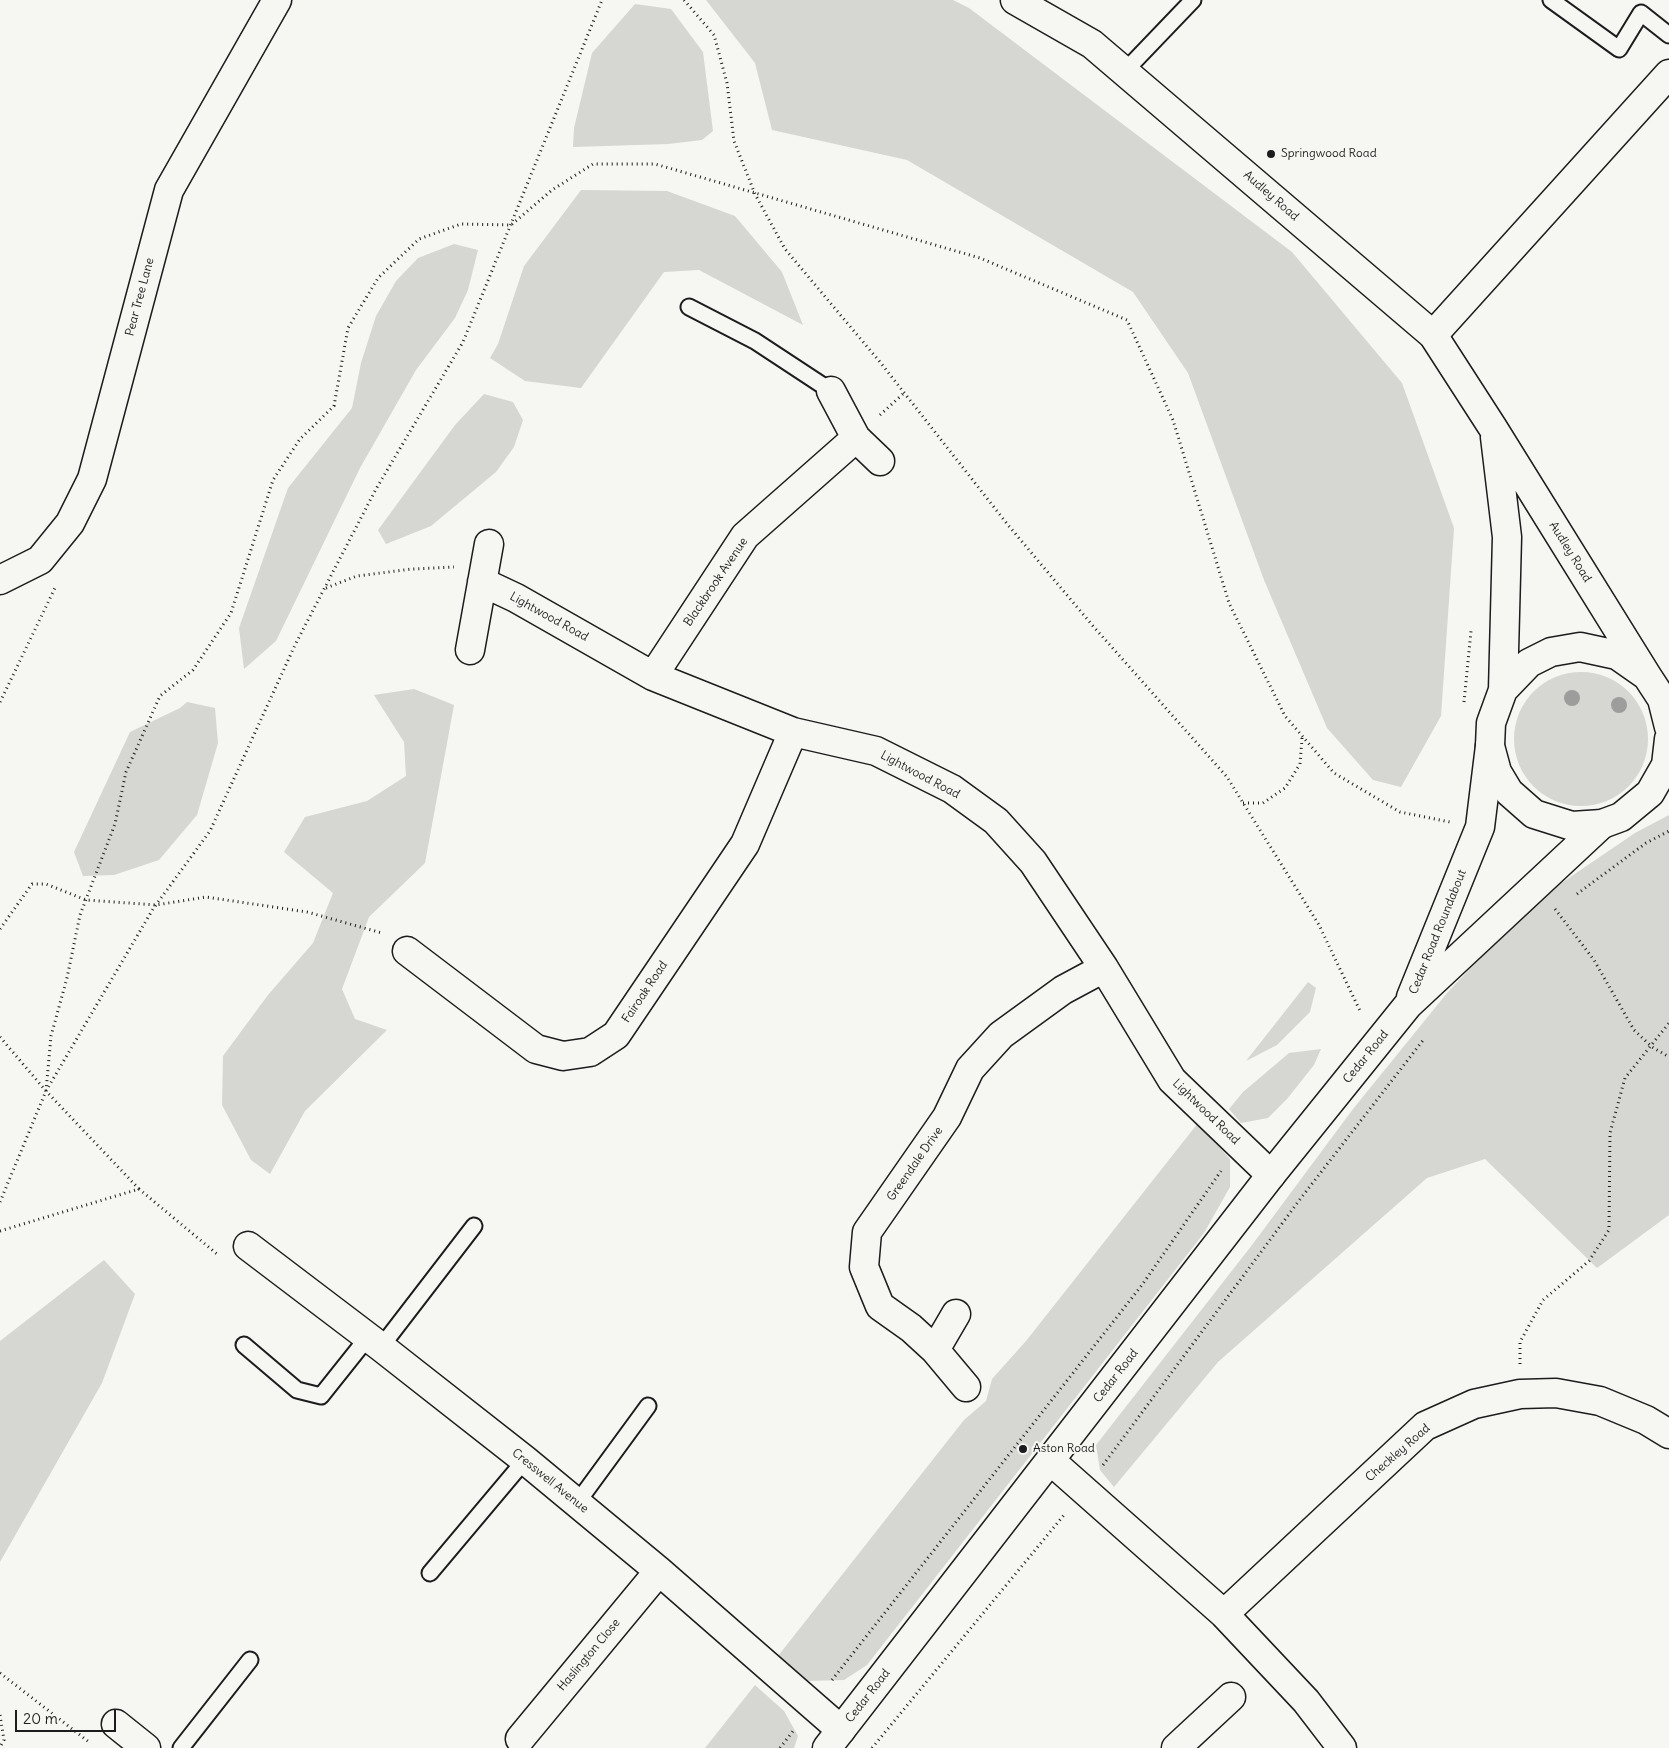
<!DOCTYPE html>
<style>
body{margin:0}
#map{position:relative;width:1669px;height:1748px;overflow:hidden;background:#f6f6f2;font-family:Delius,sans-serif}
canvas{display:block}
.scale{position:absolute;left:15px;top:1710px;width:101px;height:22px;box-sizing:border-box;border:2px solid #1c1c1c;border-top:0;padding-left:6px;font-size:15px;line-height:18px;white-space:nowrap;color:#1c1c1c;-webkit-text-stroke:4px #f6f6f2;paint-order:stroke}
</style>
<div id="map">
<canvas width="1669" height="1748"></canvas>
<div class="scale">20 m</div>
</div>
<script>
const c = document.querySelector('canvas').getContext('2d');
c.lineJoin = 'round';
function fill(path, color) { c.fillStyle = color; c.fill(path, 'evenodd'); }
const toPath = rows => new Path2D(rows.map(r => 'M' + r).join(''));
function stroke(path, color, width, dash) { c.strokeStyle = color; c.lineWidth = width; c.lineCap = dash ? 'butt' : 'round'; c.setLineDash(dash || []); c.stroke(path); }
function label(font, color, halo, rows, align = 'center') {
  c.font = font + ' Delius,sans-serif'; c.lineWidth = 4; c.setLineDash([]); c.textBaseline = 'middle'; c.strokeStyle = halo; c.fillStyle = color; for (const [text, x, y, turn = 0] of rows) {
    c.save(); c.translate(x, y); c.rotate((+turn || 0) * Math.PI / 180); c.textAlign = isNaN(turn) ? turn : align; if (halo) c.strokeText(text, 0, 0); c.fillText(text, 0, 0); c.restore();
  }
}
const green = toPath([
 [706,0,953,0,969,8,1292,252,1402,383,1454,528,1441,716,1401,787,1373,780,1327,728,1264,580,1188,373,1133,292,907,160,772,130,755,63],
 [635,4,671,9,703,52,713,131,702,140,668,144,573,147,574,128,592,53],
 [581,190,667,191,735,216,782,272,803,325,699,270,664,272,581,388,525,381,490,358,498,344,524,266],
 [454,244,478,250,468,290,455,318,416,370,360,468,276,641,244,669,239,628,288,488,352,408,361,363,376,316,396,281,418,258],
 [484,394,513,402,523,420,514,447,496,472,431,526,386,544,378,530,455,425],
 '1514 739a67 67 0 1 1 134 0a67 67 0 1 1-134 0Z',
 [414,689,454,705,425,863,369,917,342,989,355,1019,387,1030,305,1111,270,1174,251,1160,222,1105,223,1056,268,995,313,943,333,893,284,852,305,817,367,801,406,776,404,742,374,695],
 [187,702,215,708,218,743,197,815,159,860,114,875,83,876,74,852,130,732,180,708],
 [1669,815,1669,1215,1597,1268,1485,1159,1427,1178,1218,1362,1114,1487,1100,1470,1096,1445,1252,1245,1353,1109,1447,993,1514,922,1557,886,1635,833],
 [1308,982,1316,988,1310,1012,1277,1045,1246,1061],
 [1321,1049,1314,1065,1287,1099,1268,1118,1241,1123,1229,1109,1243,1092,1289,1053],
 [1198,1123,1230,1159,1230,1187,1204,1233,867,1665,844,1680,806,1681,778,1656,964,1420,986,1401,992,1379,1026,1341],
 [104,1260,135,1294,102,1383,0,1562,0,1341],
 [755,1685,784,1711,798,1736,794,1748,705,1748]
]);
const path = toPath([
 [684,0,714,35,727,83,734,141,755,194,785,249,880,362,1008,525,1093,626,1227,777,1319,925,1361,1013],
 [880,415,904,393],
 [326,588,357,576,412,569,454,567],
 [0,702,55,588],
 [1464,702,1471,631],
 [1243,803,1263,803,1285,788,1300,764,1302,738],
 [1577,894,1646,843,1669,831],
 [1555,909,1594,960,1634,1030,1652,1047,1669,1057],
 [0,929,32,884,46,884,86,900,156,905,206,897,307,912,382,933],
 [0,1037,46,1091,139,1189],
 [46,1091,51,1036,67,978,80,915,115,824,126,772,160,696,193,670,231,613,273,480,300,439,334,406,348,328,378,278,419,239,461,224,511,225,552,190,593,164,655,164,980,258,1127,320,1173,420,1229,603,1285,716,1334,773,1400,812,1450,822],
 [0,1202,46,1091,153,909,210,831,295,645,376,489,463,342,602,0],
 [0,1231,139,1189,217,1254],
 [1520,1364,1520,1342,1543,1300,1589,1261,1609,1230,1610,1133,1625,1078,1669,1023],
 [1103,1465,1301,1198,1424,1039],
 [0,1673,89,1742],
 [832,1680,1142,1285,1221,1171],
 [0,1715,4,1740,0,1747],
 [780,1748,793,1731],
 [872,1748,1064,1515]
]);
const service = toPath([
 [1551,0,1619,49,1641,13,1669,35],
 [1125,71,1193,0],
 [689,307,755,341,831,391],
 [244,1345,297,1390,321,1396,368,1337],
 [381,1347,474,1226],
 [577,1503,648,1406],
 [430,1573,525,1460],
 [181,1748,250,1660]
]);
const minor = toPath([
 [1433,335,1669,74],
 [831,391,856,438,880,461],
 [0,580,40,560,70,523,92,479,169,190,277,0],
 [482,582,516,598,653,676,793,732,876,751,952,789,996,821,1033,862,1104,968,1172,1080,1271,1175],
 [470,650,489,544],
 [653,676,745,536,856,438],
 [407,951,536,1049,563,1056,590,1052,616,1035,745,844,793,732],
 [248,1246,381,1347,525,1460,659,1571,841,1730],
 [935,1350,956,1314],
 [966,1387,935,1350,911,1328,880,1306,864,1267,867,1232,947,1117,970,1069,1001,1035,1063,990,1104,968],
 [1051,1461,1224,1614,1306,1701,1342,1748],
 [1224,1614,1425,1426,1474,1404,1520,1394,1556,1393,1600,1401,1646,1420,1669,1434],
 [116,1724,146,1748],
 [520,1739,659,1571],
 [1176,1748,1231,1697]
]);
const tertiary = toPath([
 [1411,997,1480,827,1490,746],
 [827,1748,1271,1175,1408,1005,1602,824]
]);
const secondary = toPath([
 [1015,0,1092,44,1433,335,1493,428,1647,676],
 [1495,437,1507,537,1503,690],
 [1669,727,1662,699,1647,676,1617,655,1580,647,1551,652,1529,663,1503,690,1491,723,1490,746,1497,772,1509,792,1534,814,1572,826,1602,824,1621,817,1650,793,1666,765,1669,739]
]);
const trees = [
 [1572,698],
 [1619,705]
];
const markers = [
 [1271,154,5,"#1c1c1c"],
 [1023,1449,5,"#1c1c1c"]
];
const poiNames = [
 ["Springwood Road",1281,154],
 ["Aston Road",1033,1449]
];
const streetNames = [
 ["Audley Road",1271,196,41],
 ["Pear Tree Lane",140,297,-75],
 ["Audley Road",1570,552,58],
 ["Blackbrook Avenue",716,582,-56],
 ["Lightwood Road",549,617,29],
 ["Lightwood Road",920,775,28],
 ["Cedar Road Roundabout",1438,932,-68],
 ["Fairoak Road",645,992,-56],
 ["Cedar Road",1366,1057,-51],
 ["Lightwood Road",1206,1112,44],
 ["Greendale Drive",915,1164,-55],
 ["Cedar Road",1116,1376,-52],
 ["Checkley Road",1398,1453,-41],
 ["Cresswell Avenue",550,1481,39],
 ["Haslington Close",589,1655,-50],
 ["Cedar Road",868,1696,-52]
];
fill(green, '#d6d6d2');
stroke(service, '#1c1c1c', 19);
stroke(minor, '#1c1c1c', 31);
stroke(tertiary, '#1c1c1c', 31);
stroke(secondary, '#1c1c1c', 31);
stroke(path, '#1c1c1c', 3, [1, 4]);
stroke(service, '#f6f6f2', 15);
stroke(minor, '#f6f6f2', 28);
stroke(tertiary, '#f6f6f2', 28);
stroke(secondary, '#f6f6f2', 28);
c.fillStyle = '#9d9d9b';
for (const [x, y] of trees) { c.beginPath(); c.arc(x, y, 8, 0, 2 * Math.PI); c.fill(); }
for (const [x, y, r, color] of markers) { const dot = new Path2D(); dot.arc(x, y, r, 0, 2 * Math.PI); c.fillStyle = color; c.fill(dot); stroke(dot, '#f6f6f2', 2); }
label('12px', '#1c1c1c', '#f6f6f2', poiNames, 'left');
label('12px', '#1c1c1c', '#f6f6f2', streetNames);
</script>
